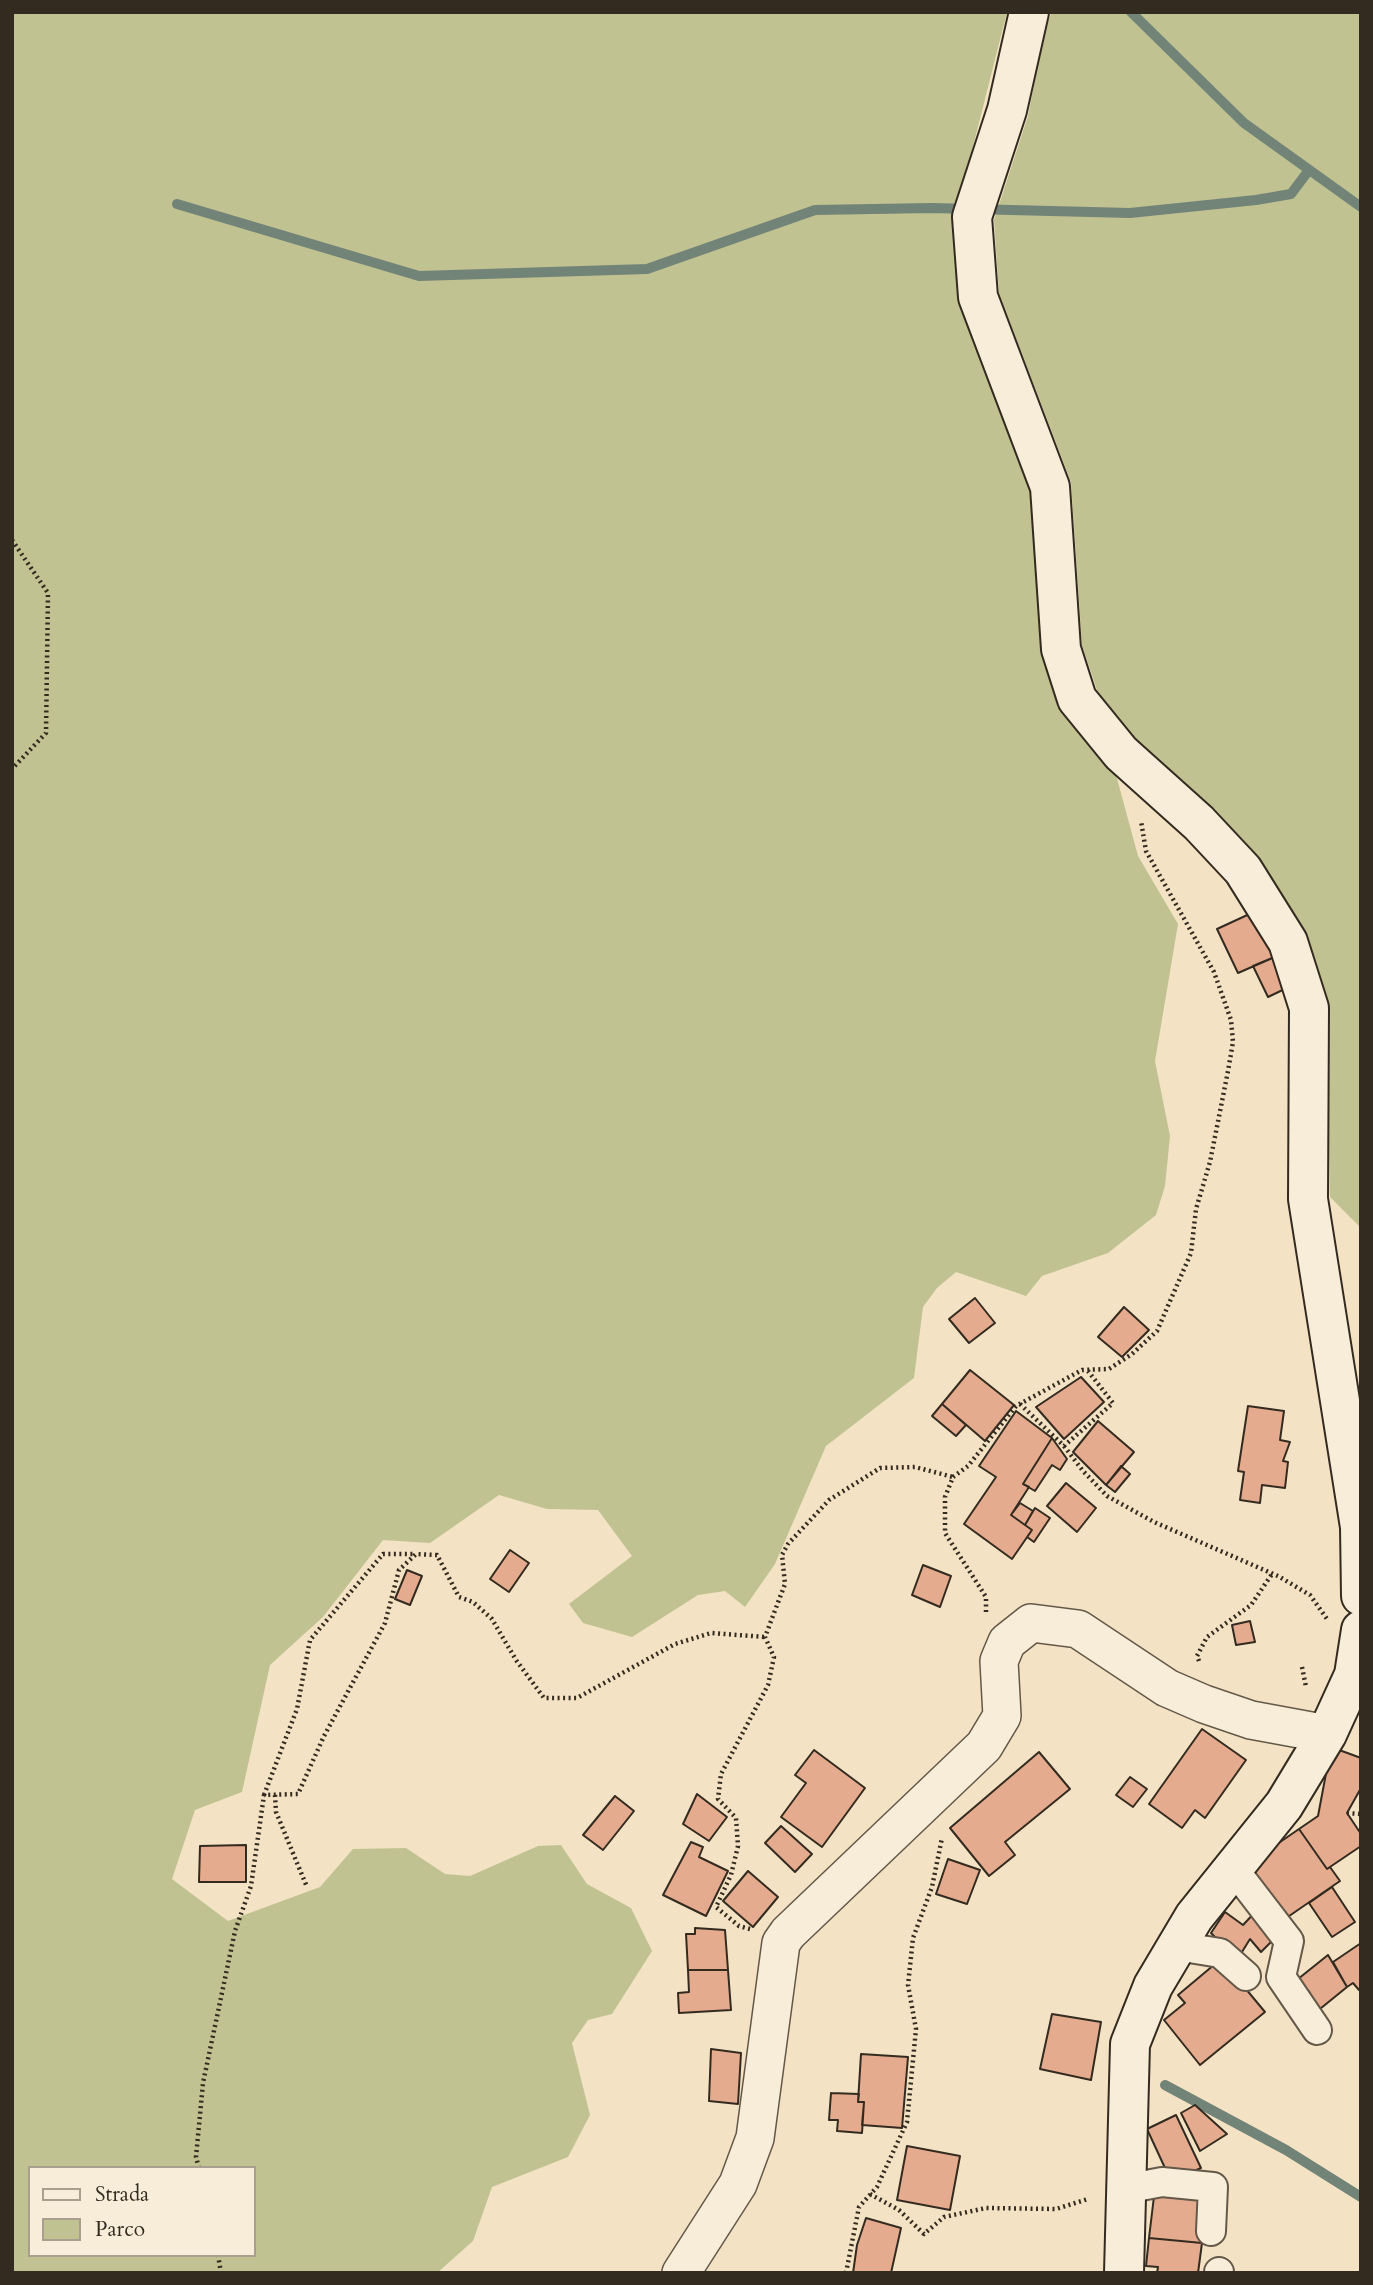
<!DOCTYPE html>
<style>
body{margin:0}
#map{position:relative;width:1373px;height:2285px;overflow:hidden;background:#f3e3c4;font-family:Cardo,serif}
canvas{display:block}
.frame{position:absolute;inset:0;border:14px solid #342b20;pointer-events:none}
.legend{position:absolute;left:28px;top:2166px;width:228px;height:91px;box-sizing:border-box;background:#f7edd9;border:2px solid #a99f8f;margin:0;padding:9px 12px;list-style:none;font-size:21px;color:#342b20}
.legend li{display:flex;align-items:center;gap:14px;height:35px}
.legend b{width:35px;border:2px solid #a99f8f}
</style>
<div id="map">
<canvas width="1373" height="2285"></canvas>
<div class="frame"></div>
<ul class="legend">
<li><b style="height:9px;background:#f7edd9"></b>Strada</li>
<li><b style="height:19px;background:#c0c291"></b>Parco</li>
</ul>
</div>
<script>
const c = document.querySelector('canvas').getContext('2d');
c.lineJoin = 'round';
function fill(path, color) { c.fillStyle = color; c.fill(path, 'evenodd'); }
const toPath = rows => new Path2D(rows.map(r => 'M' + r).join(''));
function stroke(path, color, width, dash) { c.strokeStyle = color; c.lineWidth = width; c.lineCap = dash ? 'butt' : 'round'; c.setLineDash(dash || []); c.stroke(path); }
const green = toPath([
 [12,12,1007,12,958,206,1034,486,1057,707,1115,771,1138,856,1178,924,1155,1061,1170,1136,1165,1186,1156,1215,1108,1253,1042,1276,1026,1296,956,1272,937,1288,923,1307,914,1378,826,1446,775,1564,745,1607,725,1591,698,1595,632,1637,583,1623,569,1604,632,1556,598,1510,547,1509,499,1495,430,1543,383,1540,323,1617,270,1665,242,1792,195,1810,172,1879,228,1921,320,1887,353,1849,406,1848,445,1874,470,1876,538,1846,561,1845,587,1884,631,1908,652,1951,612,2014,588,2020,572,2043,590,2115,568,2157,492,2187,473,2241,437,2273,12,2273],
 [30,2168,254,2168,254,2255,30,2255],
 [1052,12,1361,12,1361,1228,1330,1197,1326,1006,1117,723,1097,690,1082,645,1071,482,999,293,994,220,1028,116,1045,28]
]);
const stream = toPath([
 [1131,12,1244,123,1361,207],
 [177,204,419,276,647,269,815,210,932,208,1130,213,1256,200,1291,194,1309,170],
 [1165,2085,1286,2150,1361,2197]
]);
const building = toPath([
 [1256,911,1277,956,1238,973,1217,929,1256,911],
 [1277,956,1291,986,1268,997,1253,966,1277,956],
 [975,1298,995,1323,969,1343,949,1319,975,1298],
 [1124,1307,1149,1330,1122,1357,1098,1337,1124,1307],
 [970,1370,1014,1405,985,1441,942,1404,970,1370],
 [1081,1377,1104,1402,1064,1439,1036,1407,1081,1377],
 [942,1404,966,1425,956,1436,932,1416,942,1404],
 [1248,1406,1284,1411,1280,1440,1290,1442,1283,1461,1288,1462,1285,1488,1262,1485,1260,1503,1240,1500,1244,1472,1238,1471,1248,1406],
 [1016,1411,1052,1438,1023,1484,1029,1487,1011,1515,1032,1530,1012,1559,964,1524,996,1477,979,1466,1016,1411],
 [1098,1421,1134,1452,1106,1485,1073,1452,1098,1421],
 [1052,1438,1067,1459,1060,1470,1052,1465,1035,1491,1023,1484,1052,1438],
 [1121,1466,1130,1474,1115,1492,1106,1485,1121,1466],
 [1066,1483,1096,1508,1077,1532,1047,1506,1066,1483],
 [1020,1503,1033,1511,1025,1525,1011,1515,1020,1503],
 [1035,1508,1050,1518,1034,1542,1027,1537,1032,1530,1025,1525,1035,1508],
 [510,1550,529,1563,509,1592,490,1579,510,1550],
 [923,1565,951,1576,940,1607,912,1595,923,1565],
 [407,1570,422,1576,410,1605,395,1599,407,1570],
 [1250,1621,1255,1642,1236,1645,1232,1625,1250,1621],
 [1202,1729,1246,1760,1205,1818,1195,1810,1182,1828,1149,1804,1202,1729],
 [1331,1747,1361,1758,1361,1788,1347,1813,1361,1834,1361,1846,1327,1869,1299,1829,1318,1816,1331,1747],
 [814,1750,865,1788,822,1847,781,1817,806,1783,795,1775,814,1750],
 [1039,1752,1070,1789,1005,1842,1015,1855,989,1876,950,1828,1039,1752],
 [1130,1777,1147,1789,1133,1807,1116,1795,1130,1777],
 [697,1794,727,1817,709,1841,683,1824,697,1794],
 [615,1796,634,1811,603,1850,583,1835,615,1796],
 [781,1826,812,1854,795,1872,765,1843,781,1826],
 [1299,1829,1327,1869,1330,1867,1340,1881,1279,1923,1247,1872,1254,1860,1299,1829],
 [691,1842,703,1847,699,1857,728,1871,706,1916,663,1895,691,1842],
 [246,1845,246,1882,199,1882,200,1846,246,1845],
 [948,1859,980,1870,967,1904,936,1894,948,1859],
 [748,1871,778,1897,753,1927,723,1901,748,1871],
 [1332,1887,1355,1922,1332,1937,1309,1903,1332,1887],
 [1258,1909,1280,1933,1261,1952,1250,1939,1237,1960,1211,1933,1225,1912,1243,1925,1258,1909],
 [695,1928,725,1930,728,1970,688,1970,686,1934,695,1934,695,1928],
 [1361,1943,1361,1988,1359,1990,1353,1983,1347,1987,1333,1962,1361,1943],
 [1328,1955,1347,1987,1315,2013,1304,1998,1310,1993,1298,1979,1328,1955],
 [1221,1959,1265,2012,1200,2065,1164,2020,1185,2003,1178,1995,1221,1959],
 [688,1970,728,1970,731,2010,679,2013,678,1993,689,1992,688,1970],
 [1052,2014,1101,2022,1091,2080,1040,2069,1052,2014],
 [711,2049,741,2053,738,2104,709,2101,711,2049],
 [861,2054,908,2057,902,2128,862,2125,864,2102,858,2102,861,2054],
 [831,2093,859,2094,858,2102,864,2102,862,2133,837,2131,838,2120,829,2120,831,2093],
 [1195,2105,1227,2134,1200,2151,1181,2113,1195,2105],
 [1176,2115,1201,2168,1171,2181,1147,2129,1176,2115],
 [907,2146,960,2156,950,2210,897,2200,907,2146],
 [1155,2188,1207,2193,1202,2243,1149,2238,1155,2188],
 [866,2218,901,2228,891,2273,853,2273,857,2245,866,2218],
 [1149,2238,1202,2243,1198,2273,1157,2273,1158,2267,1146,2266,1149,2238]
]);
const path = toPath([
 [12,540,48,593,46,733,12,769],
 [1020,1404,1064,1446,1113,1403,1088,1371],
 [1064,1446,1083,1471,1107,1496,1154,1522,1278,1576,1310,1595,1327,1619],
 [986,1612,986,1597,945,1533,945,1497,953,1477,968,1466,1016,1406,1082,1370,1109,1369,1132,1354,1157,1331,1191,1253,1196,1209,1210,1162,1228,1071,1233,1042,1231,1020,1214,972,1146,851,1141,821],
 [1199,1661,1197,1656,1207,1637,1251,1605,1272,1574],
 [1302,1667,1306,1687],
 [264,1795,297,1709,310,1640,383,1554,415,1554],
 [275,1795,276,1812,307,1887],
 [1347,1813,1361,1814],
 [750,1929,739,1926,716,1907,731,1875,738,1846,736,1818,718,1799,721,1774,768,1685,774,1657,765,1637,785,1584,782,1555,788,1544,829,1500,880,1468,915,1467,953,1477],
 [199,2168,196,2157,203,2083,235,1931,251,1886,264,1795,298,1794,324,1736,385,1623,399,1570,416,1554,437,1555,459,1597,473,1602,492,1619,516,1660,544,1698,577,1698,675,1644,711,1633,765,1637],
 [870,2194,899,2210,924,2234,944,2217,986,2208,1056,2209,1088,2199],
 [218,2255,221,2273],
 [846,2273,859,2207,877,2187,907,2122,916,2029,908,1985,913,1938,932,1887,942,1838]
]);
const pedestrian = toPath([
 [1233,1868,1289,1941,1281,1977,1317,2030],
 [1177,1946,1220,1953,1246,1976],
 [1125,2189,1162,2182,1213,2187,1211,2231],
 [1219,2272,1219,2273]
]);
const minor = toPath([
 [681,2273,738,2184,755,2138,781,1943,788,1933,984,1746,1002,1716,999,1661,1007,1642,1031,1623,1078,1629,1167,1688,1204,1704,1251,1720,1327,1734]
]);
const secondary = toPath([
 [1029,12,1007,110,972,217,978,297,1050,487,1061,649,1077,699,1121,753,1199,823,1243,870,1288,942,1309,1008,1308,1199,1360,1527,1361,1596],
 [1124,2273,1130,2044,1153,1986,1194,1917,1284,1805,1327,1734,1354,1675,1361,1630]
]);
fill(green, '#c0c291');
stroke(stream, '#728378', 10);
fill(building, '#e5ab8e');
stroke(building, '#342b20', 2);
stroke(pedestrian, '#645949', 32);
stroke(minor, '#645949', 40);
stroke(secondary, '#342b20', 42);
stroke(path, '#342b20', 4.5, [2, 3.5]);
stroke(pedestrian, '#f7edd9', 28);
stroke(minor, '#f7edd9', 37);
stroke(secondary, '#f7edd9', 38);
</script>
